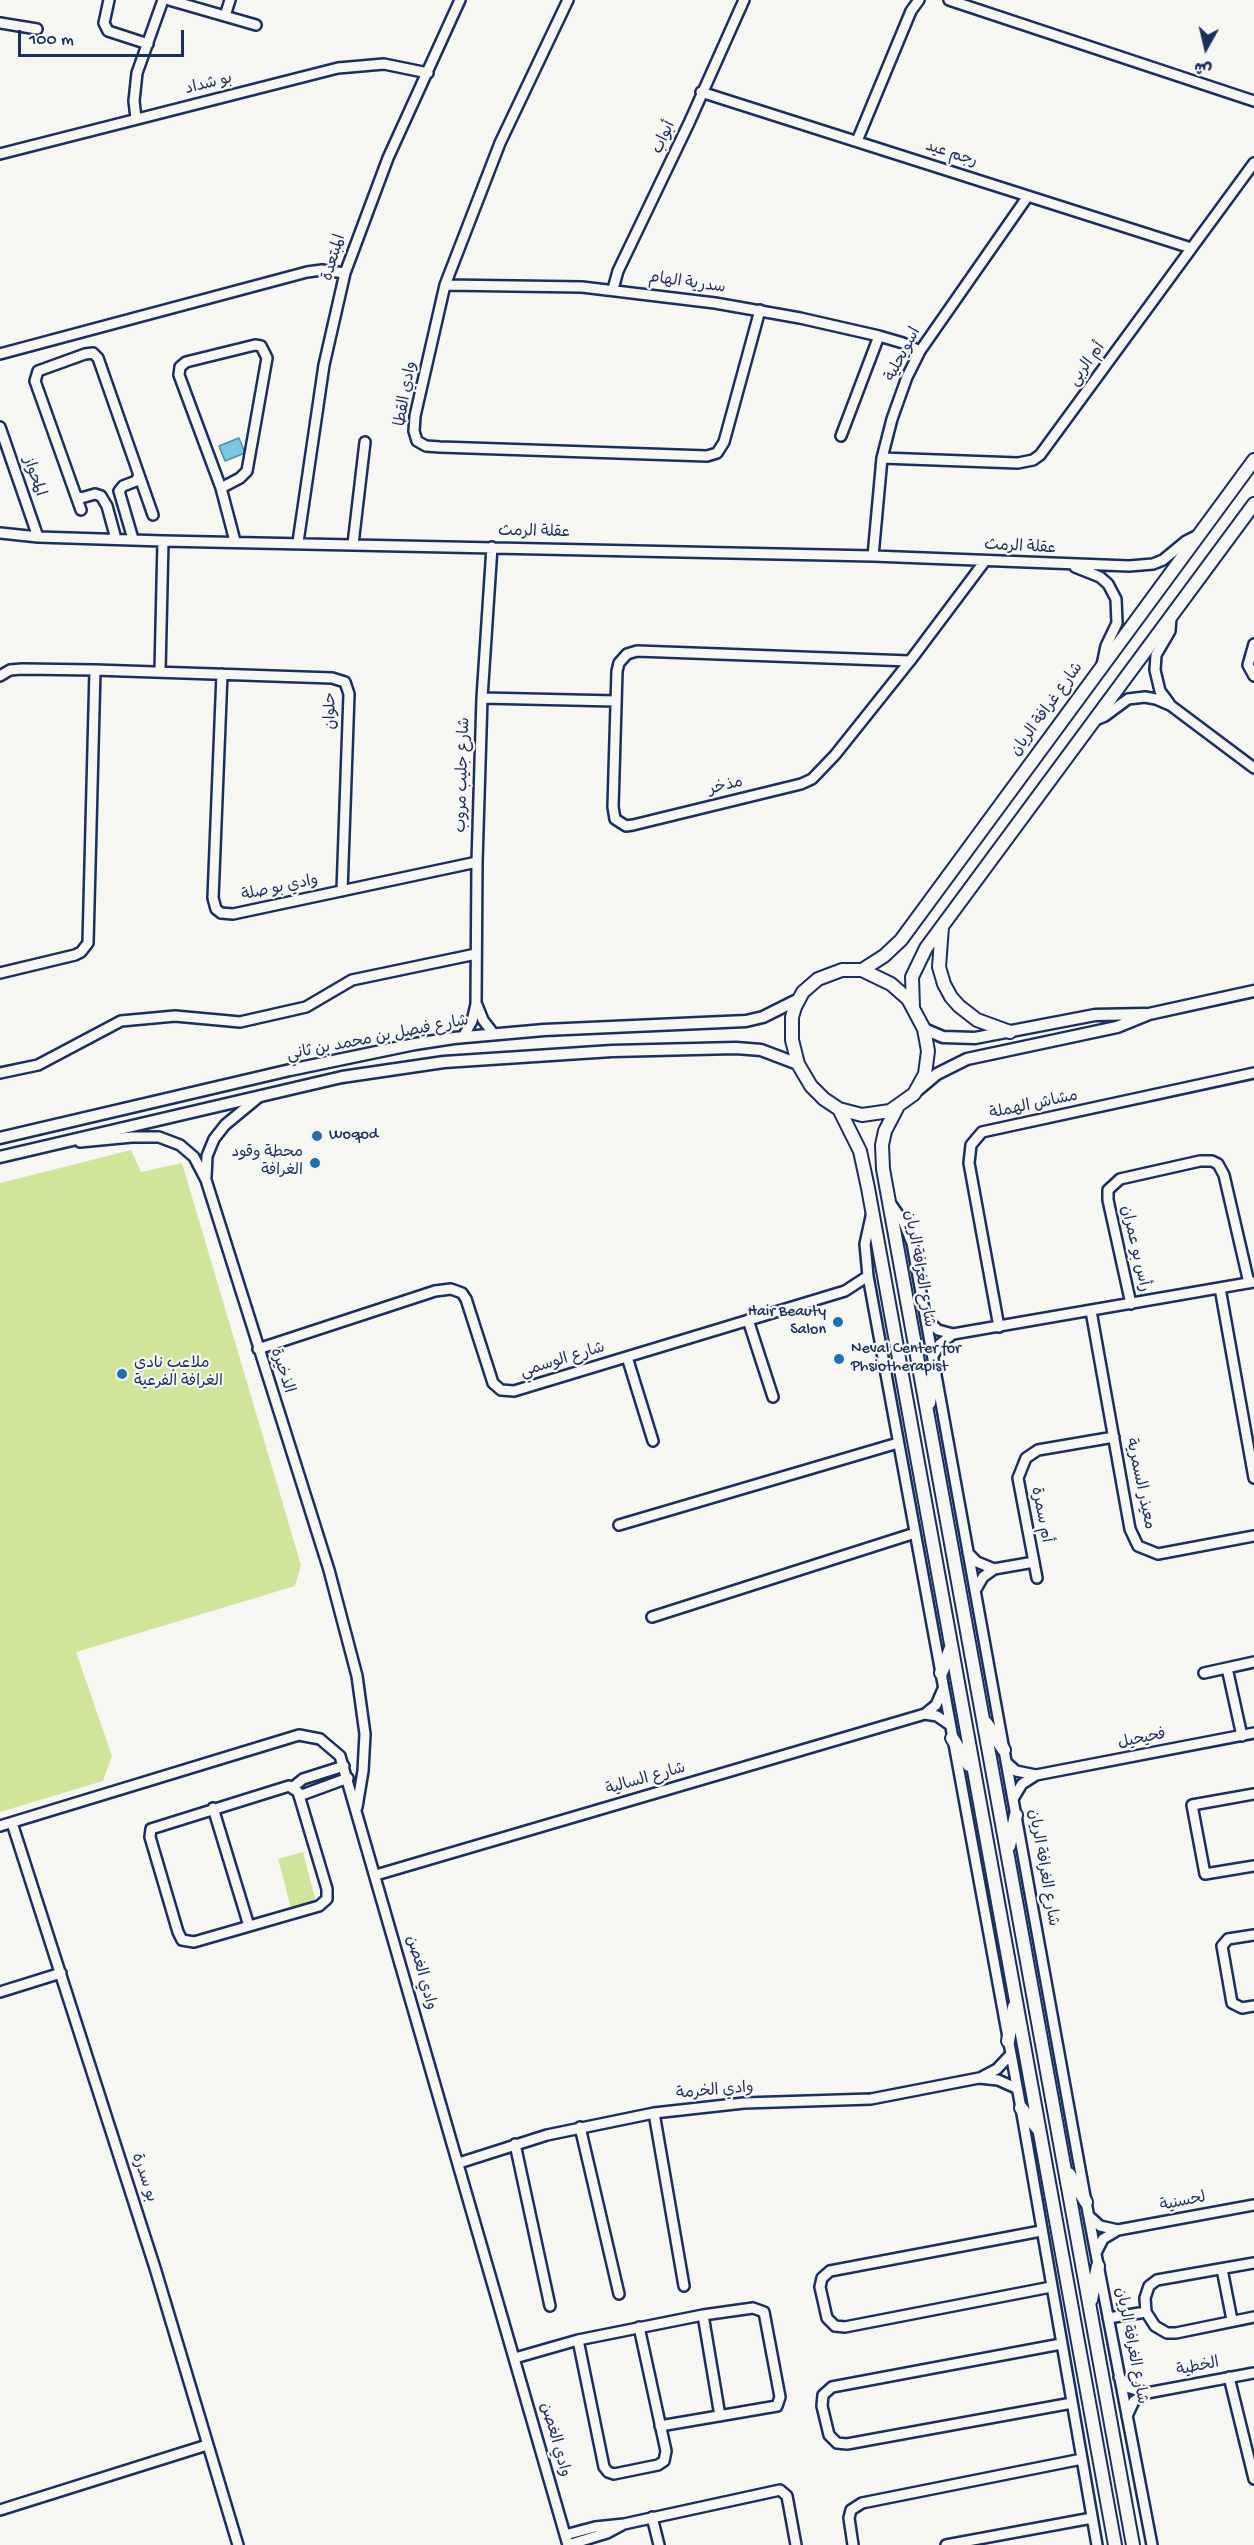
<!DOCTYPE html>
<meta charset="utf-8">
<style>
body{margin:0}
#map{position:relative;width:1254px;height:2545px;overflow:hidden;background:#f6f6f2;font-family:"Gochi Hand","Playpen Sans Arabic",sans-serif}
canvas{display:block}
.north{position:absolute;left:1176px;top:18px;width:60px;height:60px;-webkit-text-stroke:4px #f6f6f2;paint-order:stroke;rotate:188deg;font-size:16px;font-weight:700;line-height:24px;text-align:center;color:#1b2f5e}
.north::after{content:'';display:block;margin:auto;width:21px;height:27px;background:#1b2f5e;clip-path:polygon(50% 0,100% 100%,50% 72%,0 100%)}
.scale{position:absolute;left:18px;top:30px;width:166px;height:27px;box-sizing:border-box;border:3px solid #1b2f5e;border-top:0;padding-left:8px;font-size:18px;line-height:21px;white-space:nowrap;color:#1b2f5e;-webkit-text-stroke:4px #f6f6f2;paint-order:stroke}
</style>
<div id="map">
<canvas width="1254" height="2545"></canvas>
<div class="north">ش</div>
<div class="scale">100 m</div>
</div>
<script>
const c = document.querySelector('canvas').getContext('2d');
c.lineJoin = 'round';
function fill(path, color) { c.fillStyle = color; c.fill(path, 'evenodd'); }
const toPath = rows => new Path2D(rows.map(r => 'M' + r).join(''));
function stroke(path, color, width, dash) { c.strokeStyle = color; c.lineWidth = width; c.lineCap = dash ? 'butt' : 'round'; c.setLineDash(dash || []); c.stroke(path); }
function label(font, color, halo, rows, align = 'center') {
  c.font = font + ' "Gochi Hand","Playpen Sans Arabic",sans-serif'; c.lineWidth = 4.5; c.setLineDash([]); c.textBaseline = 'middle'; c.strokeStyle = halo; c.fillStyle = color; for (const [text, x, y, turn = 0] of rows) {
    c.save(); c.translate(x, y); c.rotate((+turn || 0) * Math.PI / 180); c.textAlign = isNaN(turn) ? turn : align; if (halo) c.strokeText(text, 0, 0); c.fillText(text, 0, 0); c.restore();
  }
}
const green = toPath([
 [131,1150,141,1172,182,1163,301,1565,295,1586,76,1652,112,1756,103,1781,0,1812,0,1183],
 [303,1852,316,1902,291,1908,278,1859]
]);
const water = toPath([
 [239,438,245,453,225,461,219,446,239,438]
]);
const minor = toPath([
 [109,0,104,23,108,31,148,44],
 [169,0,256,25],
 [568,0,500,143,445,285,415,416,414,431,417,441,426,446,440,447,707,456,717,453,724,442,760,310],
 [949,0,1254,101],
 [225,16,230,0],
 [0,23,37,29],
 [701,92,1191,248],
 [136,118,134,101,137,73,163,0],
 [857,141,911,11,919,0],
 [0,154,338,68,384,64,428,73],
 [445,285,582,287,715,303,800,318,879,336,903,343,920,351],
 [613,289,618,271,689,123,744,0],
 [0,354,307,272,322,270,345,273],
 [0,427,38,537],
 [841,436,879,336],
 [882,458,1018,463,1033,460,1040,455,1254,163],
 [139,475,153,515],
 [221,488,240,478,247,471,267,358,261,346,255,345,186,362,180,367,179,375,221,488,235,541],
 [76,496,81,510],
 [0,533,38,537,163,541,873,556,1129,566,1153,564,1163,560,1186,541,1198,535],
 [116,539,107,506,101,496,95,494,81,498,76,496,35,381,38,371,85,354,93,353,98,358,139,475,136,481,123,486,119,491,133,539],
 [298,542,324,365,345,273,388,158,460,0],
 [353,544,365,442],
 [873,556,882,458,892,419,907,377,920,351,1028,196],
 [1075,567,1100,577,1108,584,1116,599,1117,623,1106,646,1102,665],
 [1254,644,1248,665,1254,676],
 [910,661,637,651,627,654,619,663,617,671,613,807,615,819,626,826,633,825,801,784,812,779,835,755,910,661,985,561],
 [95,670,332,678,345,682,349,694,342,891],
 [160,671,163,541],
 [222,674,213,898,216,909,221,913,233,914,477,862],
 [0,676,10,670,22,669,95,670,88,943,81,952,75,955,0,973],
 [482,698,616,701],
 [1169,703,1160,691,1155,670,1156,655,1170,631,1171,617],
 [1093,721,1105,716,1128,699,1145,697,1156,699,1170,705,1254,768],
 [477,1005,483,1020,493,1033],
 [463,1037,472,1021,476,1004,477,862,482,698,492,547],
 [0,1073,38,1065,121,1021,175,1016,240,1022,306,1007,352,980,476,954],
 [80,1142,132,1137,159,1137,180,1145,194,1157,206,1180,329,1570,357,1676,365,1734,363,1771,357,1807],
 [206,1177,207,1156,214,1139,225,1125,260,1096],
 [891,1204,904,1223,912,1243,1086,2202,1152,2545],
 [872,1212,865,1244,868,1276,1021,2108,1097,2545],
 [1220,1288,1254,1478],
 [1131,1304,1108,1200,1108,1190,1120,1179,1200,1161,1212,1161,1218,1164,1224,1175,1249,1283],
 [1091,1311,1130,1529,1138,1546,1158,1554,1254,1536],
 [748,1320,773,1397],
 [927,1320,938,1330,953,1334,1254,1282],
 [999,1327,969,1163,971,1145,982,1132,1254,1073],
 [258,1349,435,1291,451,1289,462,1293,466,1299,493,1383,501,1390,514,1391,845,1291,868,1276],
 [933,1356,940,1344,953,1334],
 [627,1357,653,1441],
 [619,1525,898,1443],
 [968,1553,977,1562,994,1569,1034,1562],
 [1037,1578,1018,1478,1026,1458,1038,1450,1114,1437],
 [975,1591,983,1577,994,1569],
 [652,1617,915,1533],
 [1227,1668,1242,1736],
 [1204,1673,1254,1662],
 [925,1714,937,1716,950,1725],
 [1006,1762,1016,1771,1036,1775],
 [289,1786,298,1792,327,1889,327,1899,319,1906,194,1942,182,1940,178,1932,150,1837,151,1829,289,1786],
 [293,1787,303,1779,344,1766],
 [1254,1794,1192,1805,1205,1874,1254,1866],
 [299,1796,348,1778],
 [1013,1799,1022,1784,1036,1775,1254,1733],
 [213,1808,249,1926],
 [12,1823,155,2268,238,2545],
 [0,1826,299,1735,320,1739,340,1756,568,2545],
 [376,1875,925,1714,936,1705,943,1689],
 [1254,1935,1228,1939,1222,1946,1232,2003,1242,2008,1254,2006],
 [0,1992,61,1973],
 [982,2077,997,2069,1010,2055],
 [654,2113,684,2286],
 [580,2127,619,2294],
 [515,2144,550,2306],
 [459,2163,547,2135,654,2113,744,2103,871,2099,979,2078,998,2080,1016,2088],
 [1089,2216,1100,2226,1118,2230],
 [1041,2231,830,2271,822,2278,820,2287,827,2318,835,2326,845,2327,1051,2287],
 [1096,2253,1103,2239,1118,2230,1254,2205],
 [1254,2263,1157,2280,1149,2286,1145,2298,1146,2312,1155,2326,1167,2333,1176,2333,1254,2317],
 [1222,2269,1232,2320],
 [703,2315,720,2416],
 [1108,2318,1146,2312],
 [578,2340,604,2467,608,2472,614,2474,658,2465,664,2461,666,2451,639,2327],
 [1061,2344,832,2387,823,2395,822,2406,829,2435,837,2443,847,2444,1072,2403],
 [515,2358,578,2340,703,2315,753,2308,764,2312,780,2397,777,2406,660,2426],
 [1119,2377,1130,2388,1147,2393],
 [1229,2377,1254,2479],
 [1127,2416,1134,2401,1147,2393,1254,2373],
 [0,2510,207,2445],
 [652,2517,659,2545],
 [565,2535,595,2527,624,2524,780,2490,787,2496,796,2545],
 [568,2545,607,2533,622,2525],
 [853,2545,849,2518,851,2510,862,2503,1082,2459],
 [946,2545,1092,2518]
]);
const tertiary = toPath([
 [924,1029,943,1037,975,1038,1095,1015,1146,1014],
 [918,1090,937,1074,967,1059,1117,1027,1149,1014,1254,991],
 [0,1138,290,1070,415,1044,454,1038,544,1030,746,1021,763,1017,799,999],
 [0,1157,342,1077,444,1062,612,1051,736,1048,761,1050,798,1064]
]);
const secondary = toPath([
 [942,927,939,967,944,984,951,997,959,1006,977,1020,1010,1032],
 [842,970,862,970,891,984,908,999,924,1029,928,1051,925,1074,914,1094,890,1111,862,1115,839,1109,824,1099,811,1086,798,1064,792,1040,792,1017,795,1007,803,992,818,979,842,970],
 [862,970,884,956,901,940,1254,460],
 [913,1007,912,977,926,948,1254,504],
 [897,1108,885,1131,882,1145,883,1169,1133,2545],
 [839,1109,860,1151,868,1188,1115,2545],
 [929,1403,935,1368],
 [941,1673,951,1648],
 [986,1723,1004,1750],
 [952,1738,969,1765],
 [1009,1846,1016,1815],
 [1008,2041,1014,2007],
 [1021,2108,1039,2130],
 [1069,2174,1086,2202],
 [1091,2300,1098,2266]
]);
const markers = [
 [317,1136,6,"#1f6fb2"],
 [315,1163,6,"#1f6fb2"],
 [838,1322,6,"#1f6fb2"],
 [839,1359,6,"#1f6fb2"],
 [122,1374,6,"#1f6fb2"]
];
const streetNames = [
 ["بو شداد",209,85,-14],
 ["أبواب",665,138,-65],
 ["رجم عيد",951,155,18],
 ["المبتعدة",335,258,-73],
 ["سدرية الهام",687,284,8],
 ["اسويحلية",904,355,-62],
 ["أم الربى",1088,365,-54],
 ["وادي القطا",407,394,-80],
 ["المحواز",33,477,71],
 ["عقلة الرمث",534,533,1],
 ["عقلة الرمث",1020,548,3],
 ["شارع غرافة الريان",1048,710,-54],
 ["حلوان",332,711,-91],
 ["شارع جليب مروب",464,775,-88],
 ["مذخر",726,787,-14],
 ["وادي بو صلة",280,889,-12],
 ["شارع فيصل بن محمد بن ثاني",378,1039,-11],
 ["مشاش الهملة",1034,1106,-12],
 ["رأس بو عمران",1134,1249,77],
 ["شارع الغرافة الريان",918,1269,80],
 ["شارع الوسمي",563,1361,-17],
 ["الذخيرة",281,1371,72],
 ["معيذر السمرية",1139,1484,78],
 ["أم سمرة",1040,1515,79],
 ["فحيحيل",1142,1740,-11],
 ["شارع السالية",646,1780,-16],
 ["شارع الغرافة الريان",1042,1868,80],
 ["وادي الغصن",420,1973,74],
 ["وادي الخرمة",715,2092,-5],
 ["بو سدرة",143,2178,72],
 ["لحسنية",1183,2203,-11],
 ["شارع الغرافة الريان",1130,2346,79],
 ["الخطية",1198,2368,-11],
 ["وادي الغصن",554,2440,74]
];
const poiNames = [
 ["Woqod",329,1136],
 ["محطة وقود",303,1154,"right"],
 ["الغرافة",303,1172,"right"],
 ["Hair Beauty",826,1313,"right"],
 ["Salon",826,1331,"right"],
 ["Neval Center for",851,1350],
 ["Phsiotherapist",851,1368],
 ["ملاعب نادي",134,1365],
 ["الغرافة الفرعية",134,1383]
];
fill(green, '#d0e59a');
fill(water, '#7ec6df');
stroke(water, '#568aab', 1.5);
stroke(minor, '#1b2f5e', 14);
stroke(tertiary, '#1b2f5e', 15);
stroke(secondary, '#1b2f5e', 16);
stroke(minor, '#f6f6f2', 9);
stroke(tertiary, '#f6f6f2', 10);
stroke(secondary, '#f6f6f2', 12);
for (const [x, y, r, color] of markers) { const dot = new Path2D(); dot.arc(x, y, r, 0, 2 * Math.PI); c.fillStyle = color; c.fill(dot); stroke(dot, '#f6f6f2', 2); }
label('16px', '#1b2f5e', '#f6f6f2', streetNames);
label('16px', '#1b2f5e', '#f6f6f2', poiNames, 'left');
</script>
